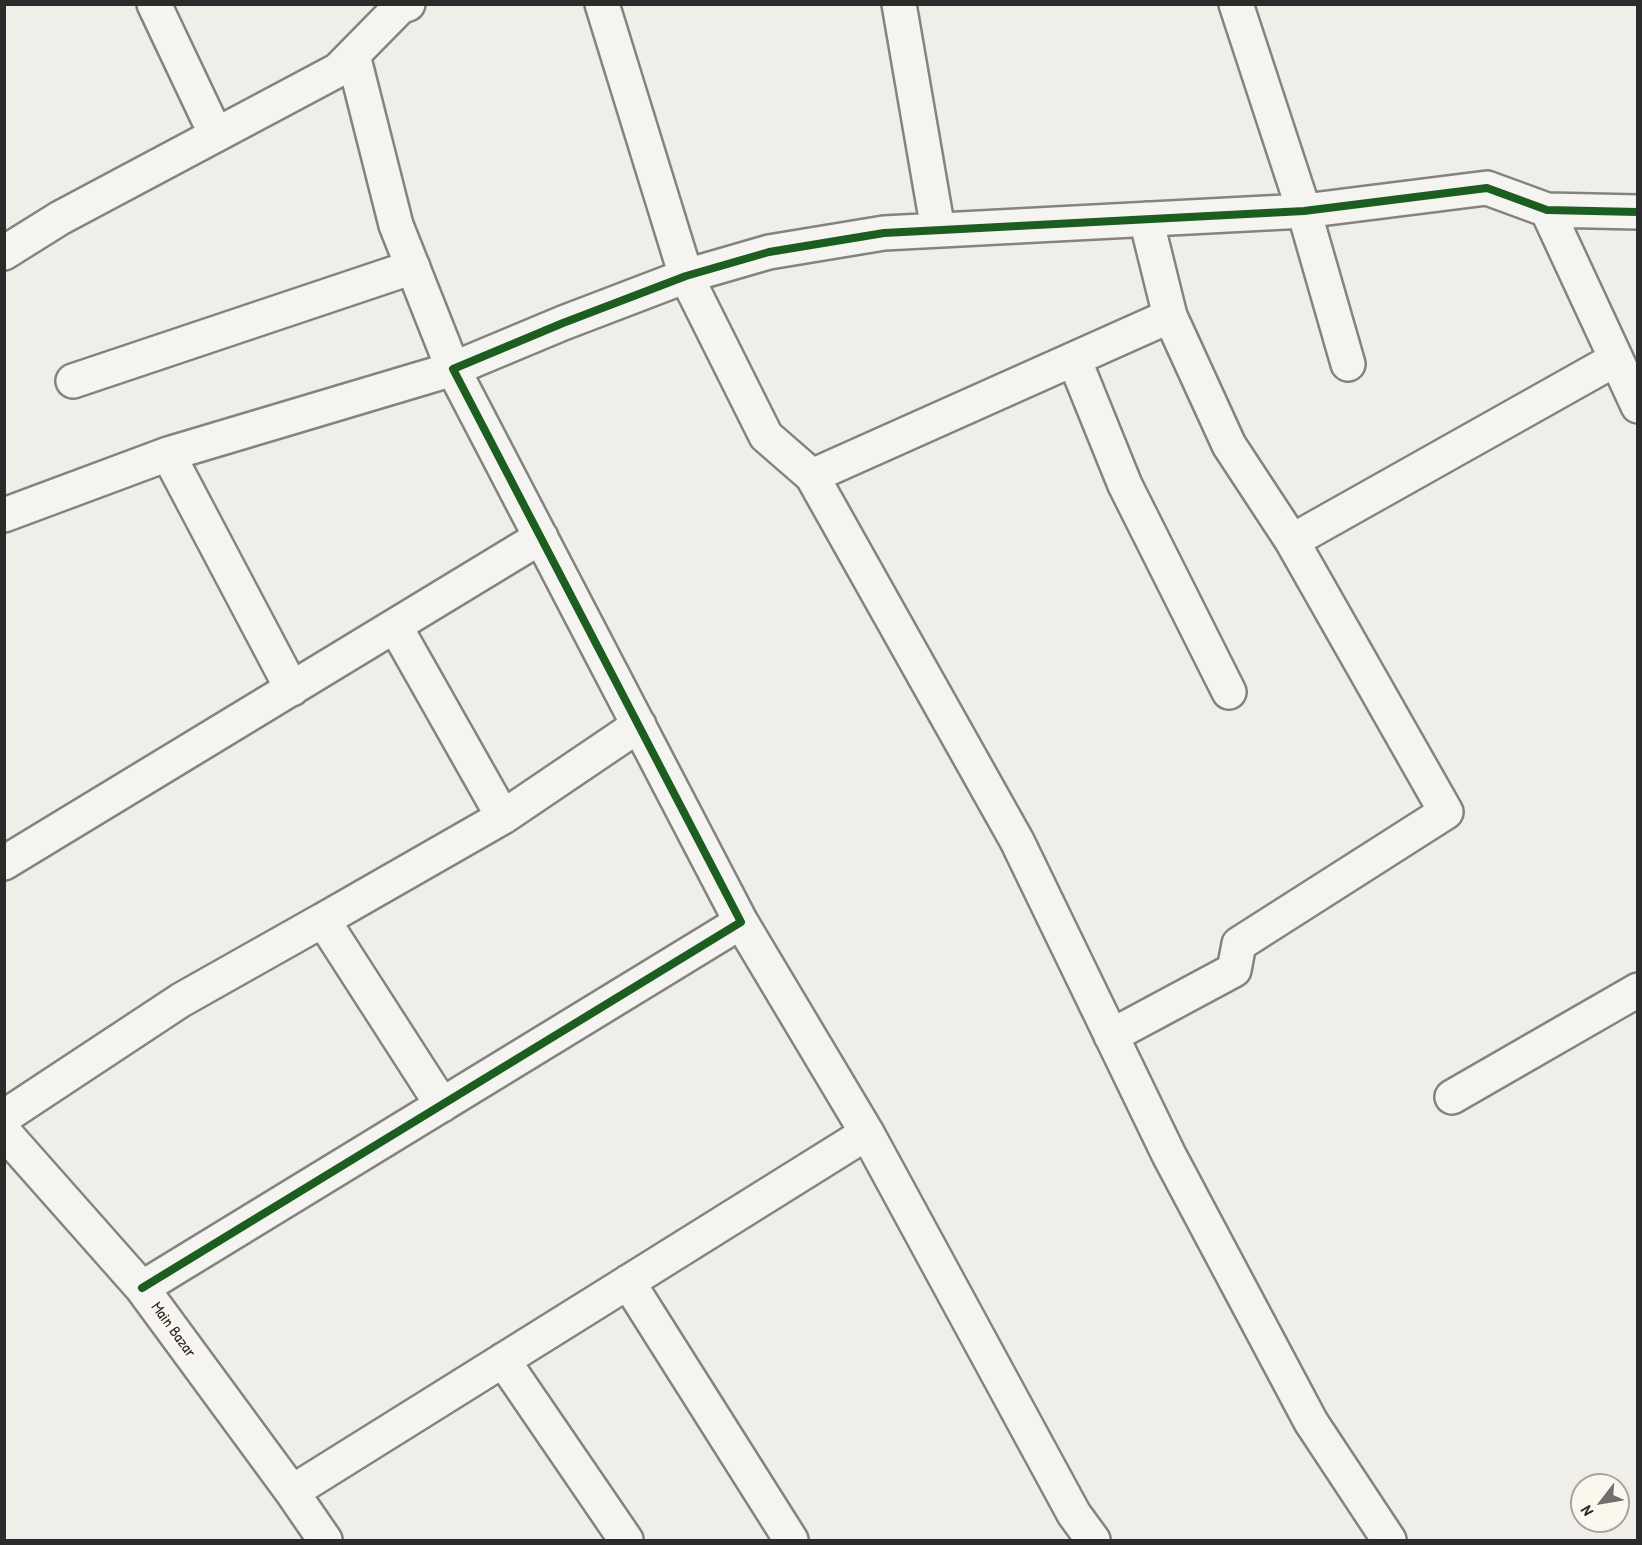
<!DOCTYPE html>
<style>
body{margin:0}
#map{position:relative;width:1642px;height:1545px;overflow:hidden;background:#f0eee8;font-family:"Patrick Hand",sans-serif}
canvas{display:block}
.frame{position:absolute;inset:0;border:6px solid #2b2b2b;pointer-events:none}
.north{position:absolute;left:1570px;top:1473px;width:60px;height:60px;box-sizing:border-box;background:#fbf7ec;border:2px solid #a8a59f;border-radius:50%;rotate:239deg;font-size:16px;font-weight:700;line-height:24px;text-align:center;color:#2b2b2b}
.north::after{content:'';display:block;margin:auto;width:21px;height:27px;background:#706f6d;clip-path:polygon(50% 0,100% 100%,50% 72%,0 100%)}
</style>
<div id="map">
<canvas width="1642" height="1545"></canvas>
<div class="frame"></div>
<div class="north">N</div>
</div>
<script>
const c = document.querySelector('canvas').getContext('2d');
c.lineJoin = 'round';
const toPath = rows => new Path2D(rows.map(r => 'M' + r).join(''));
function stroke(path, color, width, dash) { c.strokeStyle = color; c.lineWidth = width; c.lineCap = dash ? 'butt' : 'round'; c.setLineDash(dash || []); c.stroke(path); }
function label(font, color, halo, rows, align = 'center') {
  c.font = font + ' "Patrick Hand",sans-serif'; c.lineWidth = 5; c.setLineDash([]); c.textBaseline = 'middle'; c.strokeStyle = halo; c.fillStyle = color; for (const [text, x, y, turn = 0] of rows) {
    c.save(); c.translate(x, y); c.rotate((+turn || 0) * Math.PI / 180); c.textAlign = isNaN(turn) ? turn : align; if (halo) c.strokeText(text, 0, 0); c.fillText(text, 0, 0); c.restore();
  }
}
const minor = toPath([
 [154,4,216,135],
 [602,4,686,276,766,436,812,476],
 [899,4,938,230],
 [1236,4,1304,211,1348,364],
 [1547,210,1638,406],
 [1146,219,1170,316,812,476,1017,841,1169,1155,1311,1422,1389,1540],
 [4,253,60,218,338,70,400,7,408,4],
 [1170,316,1229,445,1292,541,1616,359],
 [1074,359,1125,485,1229,692],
 [73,381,413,267],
 [168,454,292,689],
 [4,515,168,454,453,369,396,225,353,55],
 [503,817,639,725],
 [4,863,541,537],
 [323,920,503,817,395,626],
 [741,922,867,1133],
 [1111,1036,1234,970,1239,944,1446,812,1292,541],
 [1452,1097,1638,990],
 [4,1117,181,1000,323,920,442,1105],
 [4,1132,142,1288,292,1492,325,1540],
 [628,1282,791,1540],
 [142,1288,741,922,453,369,563,323,686,276,769,252,884,233,1304,211,1487,188,1547,210,1638,212],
 [503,1360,626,1540],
 [292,1492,867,1133,1074,1514,1093,1540]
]);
const cycleway = toPath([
 [142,1288,741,922,453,369,563,323,686,276,769,252,884,233,1304,211,1487,188,1547,210,1638,212]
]);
const streetNames = [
 ["Main Bazar",173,1330,54]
];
stroke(minor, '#848380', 38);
stroke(minor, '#f5f4f0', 33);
stroke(cycleway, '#1b5e20', 8);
label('16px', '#2b2b2b', '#fbf7ec', streetNames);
</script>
